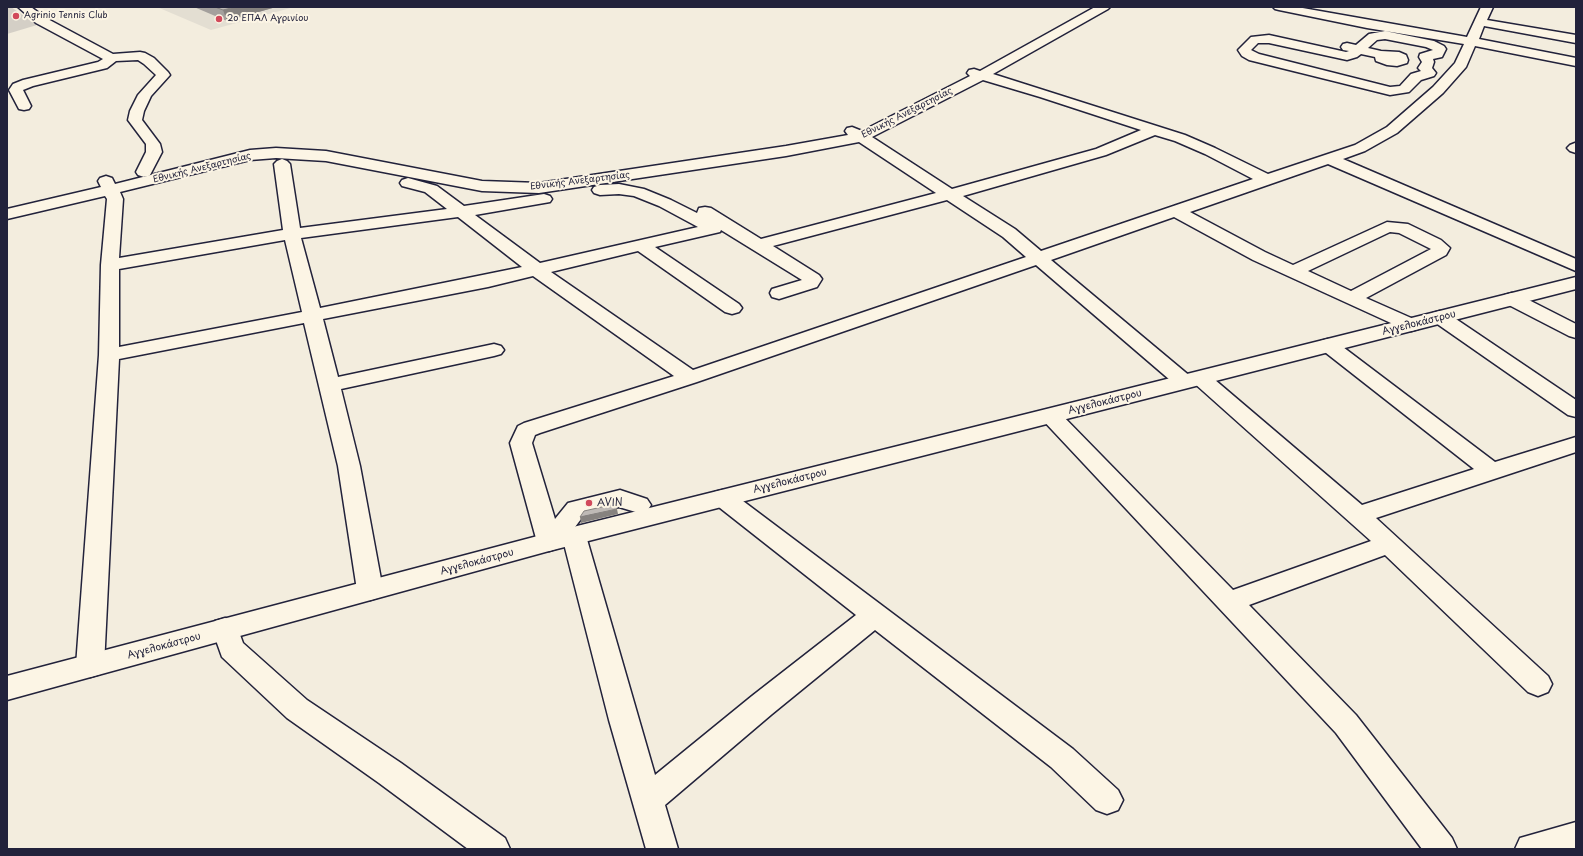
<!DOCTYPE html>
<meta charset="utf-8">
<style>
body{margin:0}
#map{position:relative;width:1583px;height:856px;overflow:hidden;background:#f3edde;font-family:"Playpen Sans",sans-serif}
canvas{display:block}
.frame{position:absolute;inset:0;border:8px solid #22223b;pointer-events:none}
</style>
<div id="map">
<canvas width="1583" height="856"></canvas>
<div class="frame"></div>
</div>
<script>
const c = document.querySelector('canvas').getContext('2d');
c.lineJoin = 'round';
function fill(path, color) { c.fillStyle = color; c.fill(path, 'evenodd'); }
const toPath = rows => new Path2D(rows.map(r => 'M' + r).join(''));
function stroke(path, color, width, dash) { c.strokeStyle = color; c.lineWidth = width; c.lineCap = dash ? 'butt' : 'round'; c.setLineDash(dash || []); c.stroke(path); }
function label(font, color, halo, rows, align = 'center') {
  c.font = font + ' "Playpen Sans",sans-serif'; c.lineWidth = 4; c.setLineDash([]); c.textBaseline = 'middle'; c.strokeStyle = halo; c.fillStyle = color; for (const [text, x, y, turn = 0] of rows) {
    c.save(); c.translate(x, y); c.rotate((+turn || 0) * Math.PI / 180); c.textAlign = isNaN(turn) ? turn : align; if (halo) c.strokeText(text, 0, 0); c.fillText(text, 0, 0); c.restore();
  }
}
const built = toPath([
 [157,7,294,7,211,30]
]);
const green = toPath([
 [7,7,11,7,37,25,7,34]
]);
const minor = toPath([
 [18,7,31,7,44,17,113,54,140,52,145,53,154,58,168,72,170,75,151,96,144,111,142,120,160,144,162,152,150,175,144,177,138,175,136,172,146,152,146,144,128,120,130,111,138,95,156,75,144,64,138,60,116,61,107,68,33,86,23,90,31,106,29,109,24,110,19,109,9,90,13,84,23,80,98,62,103,59,36,23,18,7],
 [1095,7,1110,7,1108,9,993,74,1185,135,1215,148,1268,174,1355,145,1387,127,1433,87,1455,63,1464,44,1367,28,1279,10,1275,9,1273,7,1297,7,1467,37,1481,7,1493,7,1487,20,1576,35,1576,43,1484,26,1479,39,1576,58,1576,66,1475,46,1466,67,1443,93,1397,133,1365,151,1343,159,1576,259,1576,271,1328,164,1190,212,1265,252,1293,265,1387,222,1408,224,1441,240,1450,248,1446,255,1366,298,1418,321,1421,325,1418,329,1411,331,1404,329,1253,260,1174,217,1051,260,1191,377,1194,374,1201,372,1208,374,1362,505,1474,469,1321,349,1318,345,1321,341,1328,339,1335,341,1495,462,1576,437,1576,452,1376,518,1548,676,1552,684,1548,692,1538,696,1528,692,1385,555,1249,605,1356,715,1452,838,1457,849,1422,849,1336,733,1039,416,1042,411,1050,409,1058,411,1233,590,1371,541,1194,383,1191,386,1184,388,1177,386,1036,265,697,382,540,433,535,435,532,443,555,519,568,503,620,490,647,499,651,505,647,511,639,513,619,507,584,515,575,527,583,530,586,536,655,775,752,696,856,615,715,504,711,498,715,492,723,490,731,492,1073,749,1118,790,1123,800,1118,810,1107,814,1096,810,1051,767,875,630,772,714,665,805,678,849,646,849,609,720,562,536,563,534,559,532,561,542,558,548,549,551,540,548,537,542,510,443,518,426,524,423,674,376,533,276,488,287,323,319,338,377,494,344,501,346,504,350,501,354,494,356,341,389,360,466,383,590,379,597,370,600,361,597,357,590,338,466,304,323,119,359,104,666,100,674,90,677,80,674,76,666,99,355,101,265,107,199,105,196,7,219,7,209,101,187,98,181,100,178,106,176,112,178,115,184,250,150,276,148,326,151,482,181,539,183,786,146,848,135,845,131,847,128,852,127,862,131,970,76,967,73,969,70,974,69,980,71,1095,7],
 [983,80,1040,97,1141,130,1096,149,952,189,872,137,983,80],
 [1155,135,1175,141,1205,154,1253,179,1041,251,1015,229,963,196,1106,155,1155,135],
 [859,142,936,193,761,239,711,208,705,207,699,208,697,213,671,200,644,189,619,184,600,185,594,187,592,190,594,193,600,195,619,194,634,196,659,206,698,227,540,263,475,215,550,202,552,199,550,196,544,194,464,206,437,186,408,178,402,180,400,183,402,186,425,192,447,209,300,228,290,164,287,161,282,159,277,161,274,164,283,230,119,258,123,199,120,192,250,160,276,158,326,161,482,191,539,193,786,156,859,142],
 [947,200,1003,237,1026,257,693,370,551,272,638,251,725,312,732,314,739,312,742,308,739,304,655,247,720,232,721,230,802,280,772,289,770,293,772,297,779,299,817,287,822,279,819,275,773,246,947,200],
 [458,217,522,267,320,308,301,238,458,217],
 [1390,232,1399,233,1431,249,1351,291,1308,271,1390,232],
 [285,240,302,312,119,347,119,269,285,240],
 [1385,31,1434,41,1444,46,1446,49,1442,57,1433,59,1434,62,1432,68,1436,73,1434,76,1421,80,1409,92,1390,95,1249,60,1242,56,1238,50,1251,37,1269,35,1346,52,1349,51,1343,50,1341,47,1343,44,1347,43,1356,45,1369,34,1385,31],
 [1385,39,1426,47,1433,50,1420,54,1419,57,1422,62,1418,68,1421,71,1411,74,1400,86,1390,87,1259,54,1251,50,1258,43,1269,43,1347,60,1357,57,1361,54,1375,57,1376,61,1387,65,1397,66,1407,63,1408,60,1406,55,1399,52,1381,51,1368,48,1377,40,1385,39],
 [1575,143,1576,153,1570,151,1567,148,1570,145,1575,143],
 [1512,293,1519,295,1576,324,1576,338,1569,336,1505,303,1503,299,1505,295,1512,293],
 [1440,311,1447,313,1576,400,1576,417,1568,415,1433,321,1430,317,1433,313,1440,311],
 [225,618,235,621,243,643,307,700,401,763,505,838,510,849,468,849,379,783,287,718,222,657,212,629,215,621,225,618],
 [1576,822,1576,849,1515,849,1520,838,1576,822]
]);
const major = toPath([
 [1576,277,1576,289,549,551,7,700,7,676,549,533,1576,277]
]);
const wall = toPath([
 [194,7,276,7,227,21]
]);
const shadedWall = toPath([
 [235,7,276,7,227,21,223,10],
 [617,509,618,514,581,523,580,517]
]);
const building = toPath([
 [215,7,235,7,223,10,215,7],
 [615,504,617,509,580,517,584,511,615,504]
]);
const markers = [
 [16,16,4,"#d1495b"],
 [219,19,4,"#d1495b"],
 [589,503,4,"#d1495b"]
];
const farPoinames = [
 ["Agrinio Tennis Club",24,16],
 ["2ο ΕΠΑΛ Αγρινίου",227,19]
];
const farStreetnames = [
 ["Εθνικής Ανεξαρτησίας",907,113,-27],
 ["Εθνικής Ανεξαρτησίας",202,168,-14],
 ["Εθνικής Ανεξαρτησίας",580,181,-7]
];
const streetNames = [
 ["Αγγελοκάστρου",1419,323,-14],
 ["Αγγελοκάστρου",1105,402,-14],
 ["Αγγελοκάστρου",790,481,-14],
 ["Αγγελοκάστρου",477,562,-15],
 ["Αγγελοκάστρου",164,646,-15]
];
const poiNames = [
 ["AVIN",597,503]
];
fill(built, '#e3ded2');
fill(green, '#d4cfc6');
stroke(minor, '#22223b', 3);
stroke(major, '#22223b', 3);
fill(minor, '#fcf5e5');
fill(major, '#fcf5e5');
fill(wall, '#a4a09d');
fill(shadedWall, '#86827f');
fill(building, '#bfbab6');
stroke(building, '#86827f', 1);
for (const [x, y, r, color] of markers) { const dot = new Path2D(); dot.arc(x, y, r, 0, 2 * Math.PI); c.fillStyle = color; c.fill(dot); stroke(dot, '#fcf5e5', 1.5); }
label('9px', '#22223b', '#fcf5e5', farPoinames, 'left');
label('9px', '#22223b', '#fcf5e5', farStreetnames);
label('10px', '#22223b', '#fcf5e5', streetNames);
label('10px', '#22223b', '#fcf5e5', poiNames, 'left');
</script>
